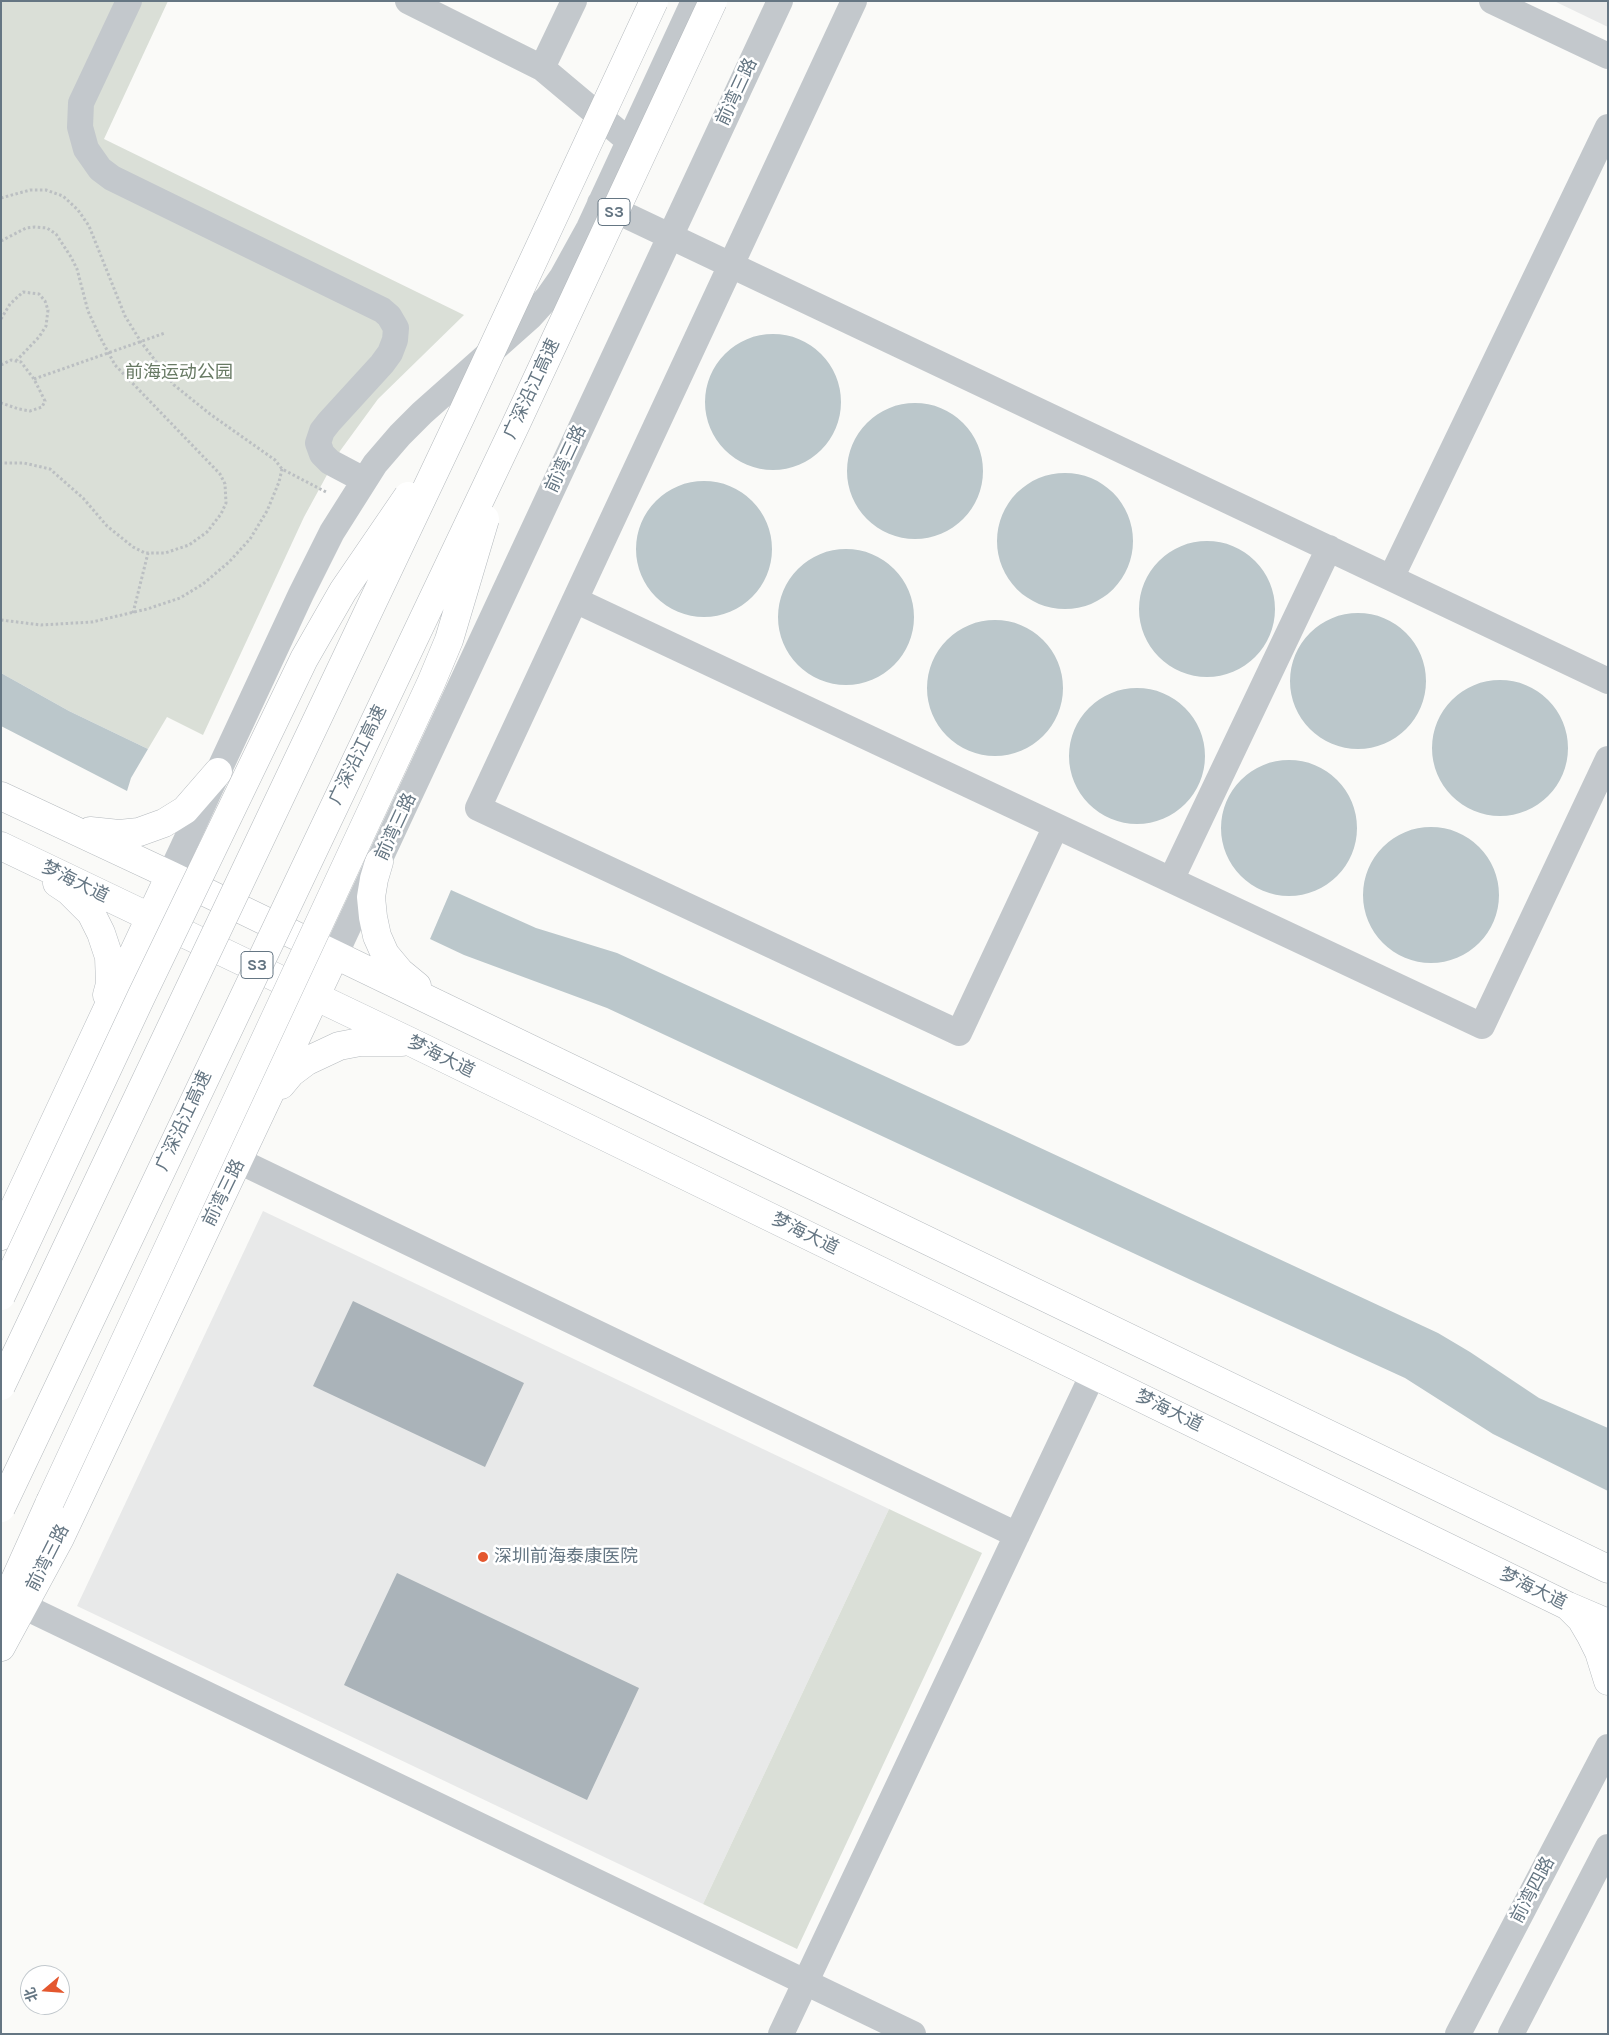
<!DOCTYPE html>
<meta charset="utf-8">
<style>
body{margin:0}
#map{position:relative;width:1609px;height:2035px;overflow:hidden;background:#fafaf8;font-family:Karla,"Noto Sans SC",sans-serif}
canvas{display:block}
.frame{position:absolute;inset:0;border:2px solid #657683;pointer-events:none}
.north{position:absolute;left:20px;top:1965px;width:50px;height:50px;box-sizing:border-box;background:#fff;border:1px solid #c1c8cd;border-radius:50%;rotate:252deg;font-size:14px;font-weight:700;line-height:20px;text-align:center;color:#657683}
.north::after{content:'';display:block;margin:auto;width:18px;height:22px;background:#e4572e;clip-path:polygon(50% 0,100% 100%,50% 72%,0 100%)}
</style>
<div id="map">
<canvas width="1609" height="2035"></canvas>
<div class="frame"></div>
<div class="north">北</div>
</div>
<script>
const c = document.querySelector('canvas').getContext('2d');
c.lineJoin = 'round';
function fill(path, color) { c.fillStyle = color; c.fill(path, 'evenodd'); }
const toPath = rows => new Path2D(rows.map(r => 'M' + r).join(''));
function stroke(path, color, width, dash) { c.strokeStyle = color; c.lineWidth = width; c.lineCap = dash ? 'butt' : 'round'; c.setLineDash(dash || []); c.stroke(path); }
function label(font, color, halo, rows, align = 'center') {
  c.font = font + ' Karla,"Noto Sans SC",sans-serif'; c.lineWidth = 5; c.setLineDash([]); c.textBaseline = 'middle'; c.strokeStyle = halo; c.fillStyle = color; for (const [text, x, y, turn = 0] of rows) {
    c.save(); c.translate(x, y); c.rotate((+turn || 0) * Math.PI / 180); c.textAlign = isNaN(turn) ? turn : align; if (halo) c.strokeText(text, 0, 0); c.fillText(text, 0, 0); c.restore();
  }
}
const built = toPath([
 [1554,1,1608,1,1608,27],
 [263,1211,889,1509,703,1904,77,1606]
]);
const green = toPath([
 [1,1,168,1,104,139,464,315,378,399,340,451,304,517,203,735,167,717,148,749,69,711,1,673],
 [889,1509,982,1553,797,1949,703,1904]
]);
const water = toPath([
 '705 402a68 68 0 1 1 136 0a68 68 0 1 1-136 0Z',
 '847 471a68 68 0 1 1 136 0a68 68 0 1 1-136 0Z',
 '997 541a68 68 0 1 1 136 0a68 68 0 1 1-136 0Z',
 '636 549a68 68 0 1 1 136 0a68 68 0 1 1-136 0Z',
 '1139 609a68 68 0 1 1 136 0a68 68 0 1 1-136 0Z',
 '778 617a68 68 0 1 1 136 0a68 68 0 1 1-136 0Z',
 '1290 681a68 68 0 1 1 136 0a68 68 0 1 1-136 0Z',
 '927 688a68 68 0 1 1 136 0a68 68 0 1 1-136 0Z',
 [1,673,69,711,148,749,131,778,127,791,1,726],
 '1432 748a68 68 0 1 1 136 0a68 68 0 1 1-136 0Z',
 '1069 756a68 68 0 1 1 136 0a68 68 0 1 1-136 0Z',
 '1221 828a68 68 0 1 1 136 0a68 68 0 1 1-136 0Z',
 '1363 895a68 68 0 1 1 136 0a68 68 0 1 1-136 0Z',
 [451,890,536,928,617,953,1004,1131,1438,1333,1470,1352,1539,1398,1608,1428,1608,1491,1493,1434,1405,1378,1191,1280,607,1008,464,955,430,939]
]);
const building = toPath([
 [353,1301,524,1383,485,1467,313,1386],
 [397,1573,639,1688,587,1800,344,1685]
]);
const path = toPath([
 [1,198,30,190,46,190,63,196,78,210,89,226,125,316,141,342,174,385,210,414,275,460,282,469,326,492],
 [1,241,26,228,35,227,47,228,56,234,71,257,77,269,88,311,100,337,115,365,220,474,225,484,226,503,221,514,207,532,189,545,165,553,145,553,133,547,107,526,83,498,50,469,24,463,1,463],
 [1,319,10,304,23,292,39,294,45,301,48,310,46,326,39,337,17,360],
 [1,365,11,360,21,362,34,379,45,401,42,407,30,411,19,409,1,403],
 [34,379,165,333],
 [133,613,148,553],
 [1,620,41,625,92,622,147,609,180,598,203,584,229,562,250,539,267,511,279,482,282,469]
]);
const minor = toPath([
 [129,1,81,103,80,127,86,149,100,169,112,178,382,310,389,316,396,328,395,340,390,353,382,364,329,422,322,431,318,443,322,454,330,462,364,480],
 [408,1,542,68,629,141],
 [854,1,478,808,959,1033,1056,826],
 [1492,1,1608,56],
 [542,68,574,1],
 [600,203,1608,681],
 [1391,578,1608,127],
 [575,600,1482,1026,1608,759],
 [170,875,301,594,332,532,375,464,400,435,422,413,530,317,548,297,562,277,589,228,694,1],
 [1171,880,1329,548],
 [335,955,780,1],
 [239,1161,1017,1535],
 [23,1606,913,2034],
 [781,2034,1093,1374],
 [1458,2034,1608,1747],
 [1511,2034,1608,1847]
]);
const major = toPath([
 [1,796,170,875,1608,1569],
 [90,831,119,834,139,832,164,823,185,810,218,772],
 [1,846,413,1043,1568,1606,1608,1623],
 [379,862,374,879,371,897,373,917,377,936,385,954,400,972,417,986],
 [57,883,69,891,91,913,101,933,109,957,110,984,107,995],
 [281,1085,291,1073,307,1061,339,1046,360,1042,402,1042],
 [1,1236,170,875],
 [1569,1607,1581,1619,1591,1636,1599,1652,1608,1681],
 [1,1647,60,1538,335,955]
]);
const highway = toPath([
 [1,1611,50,1502]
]);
const highwayBridge = toPath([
 [1,1296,141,997,304,659,343,591,408,496],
 [1,1386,461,416,654,1],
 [50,1502,431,683,449,640,485,519],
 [1,1508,516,424,713,1]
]);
const markers = [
 [483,1557,6,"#e4572e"]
];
const shields = [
 [614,212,32],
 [257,965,32]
];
const shieldNames = [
 ["S3",614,212],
 ["S3",257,965]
];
const streetNames = [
 ["前湾三路",737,92,-65],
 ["广深沿江高速",532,389,-65],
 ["前湾三路",566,459,-65],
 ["广深沿江高速",358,755,-64],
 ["前湾三路",396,827,-65],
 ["梦海大道",75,882,26],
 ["梦海大道",441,1057,26],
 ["广深沿江高速",184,1121,-65],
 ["前湾三路",224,1193,-64],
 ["梦海大道",805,1234,26],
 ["梦海大道",1169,1411,26],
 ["前湾三路",48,1558,-63],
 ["梦海大道",1533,1589,26],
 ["前湾四路",1533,1890,-62]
];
const parkNames = [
 ["前海运动公园",179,373]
];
const poiNames = [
 ["深圳前海泰康医院",494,1557]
];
fill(built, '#e8e9e9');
fill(green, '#dadfd7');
fill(water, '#bbc7cb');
fill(building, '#aab3b9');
stroke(major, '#b5babe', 29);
stroke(highway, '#b4b9bd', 29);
stroke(path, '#bbbfc2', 3, [2.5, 2.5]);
stroke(minor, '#c3c8cc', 26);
stroke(major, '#fff', 28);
stroke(highway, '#fff', 28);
stroke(highwayBridge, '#b4b9bd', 29, []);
stroke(highwayBridge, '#fff', 28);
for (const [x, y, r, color] of markers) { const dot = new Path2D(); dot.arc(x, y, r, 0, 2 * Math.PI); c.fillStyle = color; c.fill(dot); stroke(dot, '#fff', 2); }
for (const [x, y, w] of shields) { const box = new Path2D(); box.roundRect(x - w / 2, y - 13.5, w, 27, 4); c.fillStyle = '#fff'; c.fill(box); stroke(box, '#657683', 1); }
label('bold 16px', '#657683', null, shieldNames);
label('18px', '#657683', '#fff', streetNames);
label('18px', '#687a64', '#fff', parkNames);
label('18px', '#657683', '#fff', poiNames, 'left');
</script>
